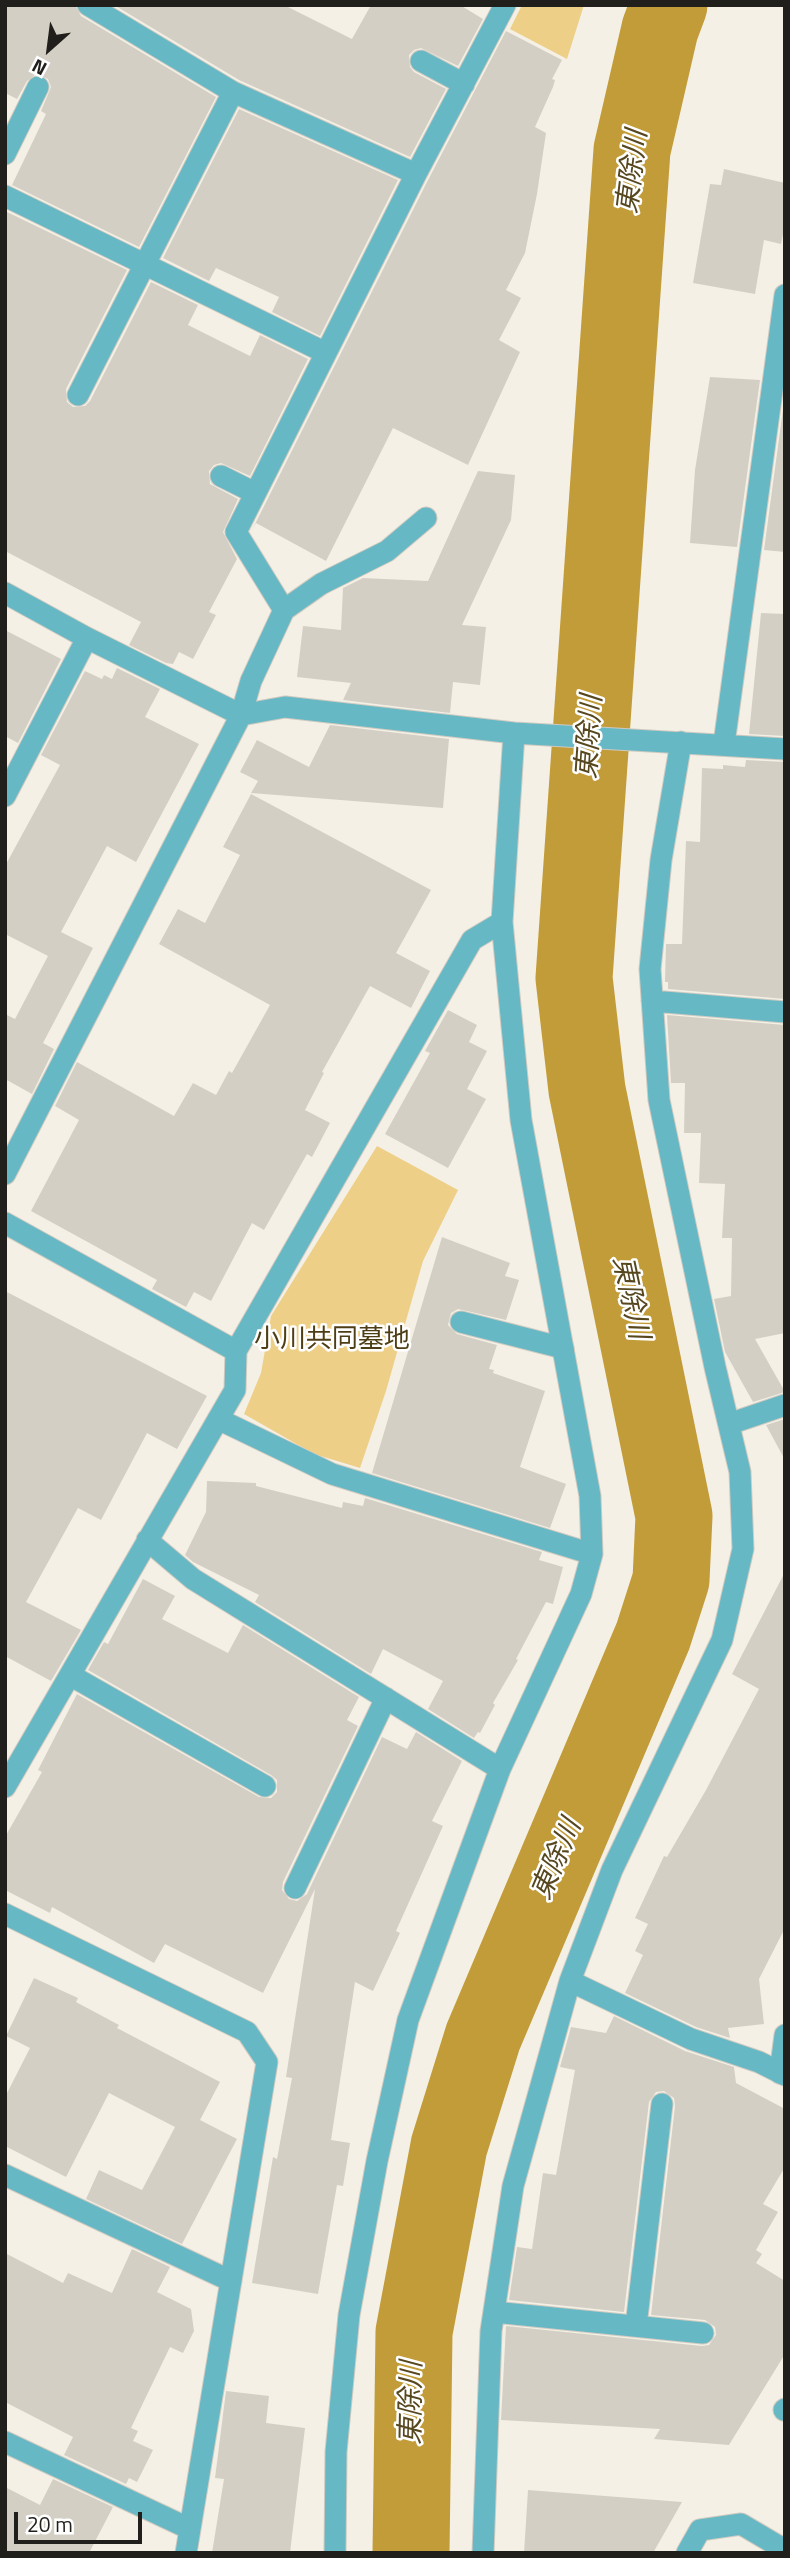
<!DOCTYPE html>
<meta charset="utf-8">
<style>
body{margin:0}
#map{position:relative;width:790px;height:2558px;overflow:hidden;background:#f5f0e5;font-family:"Titillium Web",sans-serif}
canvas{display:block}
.frame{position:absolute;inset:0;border:7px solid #211f1b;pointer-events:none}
.north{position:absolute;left:14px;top:14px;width:70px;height:70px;-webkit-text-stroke:5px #fff;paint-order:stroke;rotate:208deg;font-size:19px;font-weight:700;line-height:28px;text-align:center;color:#211f1b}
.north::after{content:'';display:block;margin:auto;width:24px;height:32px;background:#211f1b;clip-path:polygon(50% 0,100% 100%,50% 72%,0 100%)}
.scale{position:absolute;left:14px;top:2512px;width:128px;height:32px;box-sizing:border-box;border:4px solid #211f1b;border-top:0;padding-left:9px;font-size:21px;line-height:24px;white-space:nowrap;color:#211f1b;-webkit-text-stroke:5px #fff;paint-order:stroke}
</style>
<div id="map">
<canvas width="790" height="2558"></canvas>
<div class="frame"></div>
<div class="north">N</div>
<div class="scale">20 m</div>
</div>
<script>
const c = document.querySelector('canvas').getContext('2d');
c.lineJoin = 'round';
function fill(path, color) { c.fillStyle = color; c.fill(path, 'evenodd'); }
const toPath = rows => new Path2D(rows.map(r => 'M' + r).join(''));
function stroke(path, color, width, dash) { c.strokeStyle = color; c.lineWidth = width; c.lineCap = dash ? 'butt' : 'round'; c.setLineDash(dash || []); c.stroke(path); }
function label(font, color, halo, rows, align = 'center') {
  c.font = font + ' "Titillium Web","Noto Sans JP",sans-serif'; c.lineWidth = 5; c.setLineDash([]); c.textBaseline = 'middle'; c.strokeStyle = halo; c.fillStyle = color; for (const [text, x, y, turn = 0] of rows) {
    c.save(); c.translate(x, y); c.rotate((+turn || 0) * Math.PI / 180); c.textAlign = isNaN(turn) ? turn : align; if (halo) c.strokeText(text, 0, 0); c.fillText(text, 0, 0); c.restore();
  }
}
const green = toPath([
 [522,5,584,5,567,59,510,29],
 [377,1146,458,1190,423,1261,386,1391,360,1468,314,1454,244,1414,261,1373,271,1316]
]);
const river = toPath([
 [411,2553,414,2332,449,2146,483,2037,653,1636,671,1580,674,1516,587,1090,574,978,632,150,660,29,669,5]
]);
const building = toPath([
 [5,5,75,5,81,16,216,97,139,247,12,185,46,114,41,111,51,87,48,79,36,74,27,81,17,99,5,93],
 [114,5,284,5,352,39,371,5,460,5,483,19,458,66,421,48,414,50,409,55,410,67,414,72,446,89,410,157,239,80],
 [506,31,562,60,552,79,555,80,553,87,535,127,546,133,537,194,525,253,506,290,521,298,499,340,520,352,468,465,393,428,326,561,256,523,251,532,428,180],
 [239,109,398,180,320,336,272,312,279,297,216,268,209,281,163,258],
 [724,169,785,183,785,224,781,244,764,240,755,294,693,283,710,184,721,185],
 [5,211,127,270,66,389,67,402,73,407,85,406,90,401,151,282,198,305,188,325,250,356,260,335,308,359,250,476,221,463,214,465,209,471,210,484,238,499,223,532,237,559,209,612,216,615,193,659,179,652,173,664,166,663,129,645,141,622,5,551],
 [710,377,760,380,737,547,690,543,695,470],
 [785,394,785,552,764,550],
 [478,471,515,475,511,520,462,625,486,627,480,685,453,682,450,713,343,700,351,683,297,677,303,626,341,630,343,588,363,578,428,581],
 [761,613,785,614,785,736,749,734],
 [5,630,61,659,18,743,5,736],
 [117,668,160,689,145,717,199,744,136,862,107,846,61,932,93,948,43,1043,54,1049,32,1094,5,1079,5,1014,15,1019,48,956,5,934,5,866,60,765,41,755,85,671,102,679,104,675,112,679],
 [330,725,449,739,443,808,251,793,258,781,240,772,257,740,309,767],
 [746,760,785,762,785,999,668,989,668,982,665,982,666,944,682,944,686,841,700,842,702,768,723,769,723,765,745,767],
 [251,794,431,890,396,953,430,971,411,1008,370,986,322,1072,324,1073,305,1110,330,1123,312,1157,307,1154,264,1230,252,1223,211,1301,194,1292,186,1307,152,1289,157,1280,31,1211,79,1120,55,1106,77,1062,174,1116,193,1083,216,1095,229,1071,232,1073,270,1005,159,944,178,909,205,923,240,855,223,847],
 [448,1010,477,1025,469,1042,487,1051,467,1089,486,1099,448,1168,385,1134,430,1053,425,1051],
 [667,1015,785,1025,785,1333,755,1339,785,1392,753,1402,725,1352,714,1299,731,1296,732,1238,722,1238,725,1184,699,1183,701,1133,684,1133,685,1083,671,1083],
 [442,1237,510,1263,505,1276,519,1280,506,1320,458,1309,451,1313,448,1325,457,1334,497,1345,489,1369,494,1370,493,1373,545,1391,520,1467,566,1484,550,1528,372,1473],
 [5,1291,207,1396,177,1449,147,1433,101,1520,78,1508,26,1602,81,1630,51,1681,5,1656],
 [785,1419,785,1460,766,1425],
 [207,1481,256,1483,256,1486,342,1508,343,1502,363,1506,365,1498,542,1552,539,1560,563,1567,553,1604,546,1602,516,1659,518,1660,493,1703,495,1705,480,1733,478,1732,474,1738,428,1709,443,1681,383,1649,371,1674,255,1602,259,1595,193,1562,185,1555,206,1512],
 [785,1572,785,1928,759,1979,764,2024,728,2028,730,2038,696,2027,625,1993,643,1955,635,1951,648,1924,635,1918,664,1856,667,1857,706,1790,759,1689,732,1674],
 [143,1579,175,1596,162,1619,228,1653,243,1625,359,1697,347,1720,358,1726,283,1882,282,1890,289,1899,297,1901,307,1894,382,1737,407,1749,416,1732,462,1761,432,1821,443,1826,396,1931,400,1933,373,1991,355,1982,331,2140,350,2143,343,2186,337,2185,318,2294,252,2283,273,2157,277,2159,292,2078,286,2077,315,1889,263,1993,165,1944,154,1963,52,1907,50,1913,5,1890,5,1837,42,1772,38,1770,77,1694,75,1693,259,1797,271,1798,277,1792,277,1780,271,1775,88,1670,104,1642,108,1644],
 [34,1978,78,1998,76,2002,119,2025,117,2028,220,2082,200,2120,237,2139,182,2244,86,2199,99,2170,142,2190,175,2127,109,2093,66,2177,5,2146,5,2097,30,2048,6,2036],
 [614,2016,685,2051,734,2067,736,2083,785,2109,785,2167,763,2204,778,2212,756,2250,762,2254,756,2263,785,2281,785,2354,729,2445,654,2439,660,2429,501,2420,506,2326,702,2346,709,2345,716,2335,715,2327,705,2320,651,2315,675,2106,674,2098,664,2091,656,2092,649,2102,624,2312,509,2300,517,2247,532,2249,543,2173,556,2175,575,2070,560,2067,571,2027,606,2033],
 [132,2249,170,2267,157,2292,191,2309,194,2331,183,2353,170,2347,131,2428,138,2431,133,2441,153,2450,137,2482,129,2478,126,2484,64,2455,73,2437,5,2402,5,2253,63,2283,68,2273,112,2293],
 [226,2391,269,2396,266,2423,305,2428,290,2553,212,2553,224,2479,215,2478],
 [53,2479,113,2507,89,2553,5,2553,5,2487,40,2505],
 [528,2490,631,2498,682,2502,653,2553,524,2553]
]);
const lane = toPath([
 [88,5,233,92,416,174],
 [421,61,464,84],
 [5,154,38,87],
 [5,196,326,353],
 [78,395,233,92],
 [221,476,255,493],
 [284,610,321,584,387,551,426,518],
 [241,715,251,681,284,610,236,532,416,174,505,5],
 [461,1322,563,1348],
 [780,2073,785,2035],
 [687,2553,700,2530,741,2524,785,2550]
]);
const street = toPath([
 [5,593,87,638,241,715,285,707,514,733,785,749],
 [724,744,785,295],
 [5,796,87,638],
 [652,1001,785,1012],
 [5,1174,241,715],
 [5,1223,236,1351],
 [218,1419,332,1474,592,1554],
 [729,1424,785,1405],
 [147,1540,193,1579,500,1769],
 [70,1675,265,1786],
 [5,1787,235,1390,236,1351,472,940,502,922],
 [295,1888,386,1698],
 [5,1914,247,2032,267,2062,186,2553],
 [570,1981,691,2039,759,2062,785,2075],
 [5,2175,231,2281],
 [494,2312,703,2333],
 [636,2326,662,2104],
 [784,2410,785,2409],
 [5,2442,190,2529],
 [335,2553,336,2452,349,2315,377,2161,408,2020,500,1769,581,1594,592,1554,590,1496,521,1120,502,922,514,733],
 [483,2553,491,2331,513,2186,570,1981,612,1870,722,1640,743,1549,740,1472,715,1367,659,1100,650,969,661,860,681,742]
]);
const parkNames = [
 ["小川共同墓地",332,1341]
];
const waterNames = [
 ["東除川",634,172,-83],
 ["東除川",591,737,-86],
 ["東除川",629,1298,78],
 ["東除川",558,1860,-67],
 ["東除川",413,2403,-89]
];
fill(green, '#eecf87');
stroke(river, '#c29c38', 77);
fill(building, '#d4cfc4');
stroke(lane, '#cfcac1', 23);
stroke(street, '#cfcac1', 23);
stroke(lane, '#65b8c4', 21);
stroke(street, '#65b8c4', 21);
label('26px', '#4e3e15', '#fff', parkNames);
label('italic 28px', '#57471f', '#fff', waterNames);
</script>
